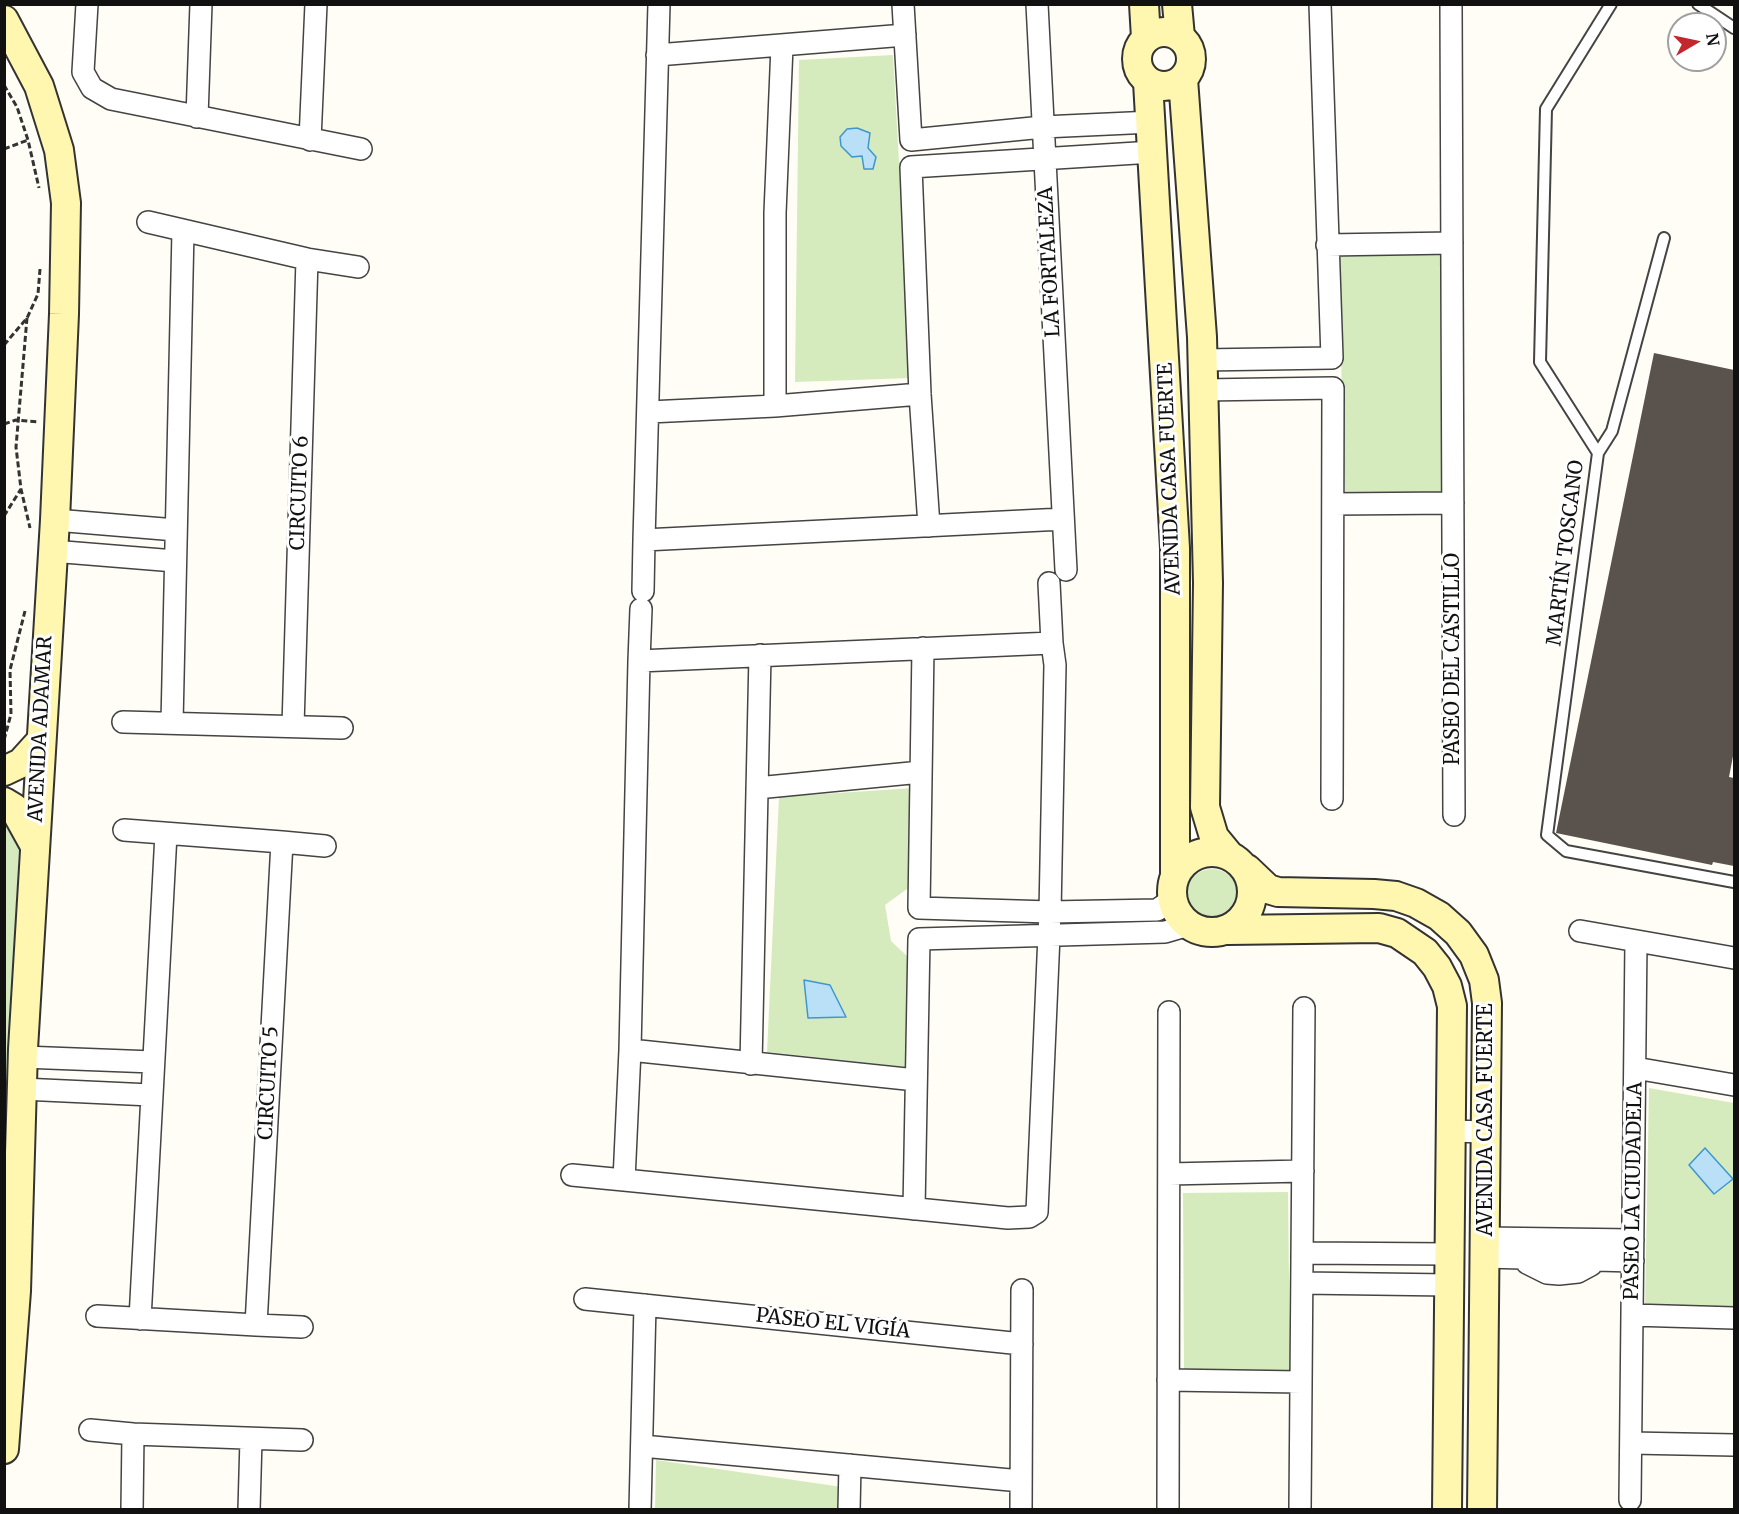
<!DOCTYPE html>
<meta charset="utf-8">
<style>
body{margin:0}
#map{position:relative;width:1739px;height:1514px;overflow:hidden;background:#fffdf5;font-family:Merriweather,serif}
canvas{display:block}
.frame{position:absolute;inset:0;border:6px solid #111;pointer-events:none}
.north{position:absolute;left:1667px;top:12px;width:60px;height:60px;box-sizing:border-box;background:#fff;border:2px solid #a0a0a0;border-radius:50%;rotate:81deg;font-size:16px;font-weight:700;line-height:24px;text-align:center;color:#111}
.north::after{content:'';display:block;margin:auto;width:21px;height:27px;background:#c4262e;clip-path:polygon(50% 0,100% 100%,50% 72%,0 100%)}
</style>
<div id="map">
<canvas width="1739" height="1514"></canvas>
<div class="frame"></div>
<div class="north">N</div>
</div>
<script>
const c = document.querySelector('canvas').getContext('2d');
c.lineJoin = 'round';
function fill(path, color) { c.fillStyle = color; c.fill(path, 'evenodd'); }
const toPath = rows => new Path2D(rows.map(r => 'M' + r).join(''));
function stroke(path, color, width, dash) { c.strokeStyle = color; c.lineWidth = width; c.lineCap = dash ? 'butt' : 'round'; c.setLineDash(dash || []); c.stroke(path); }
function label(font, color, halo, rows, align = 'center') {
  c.font = font + ' Merriweather,serif'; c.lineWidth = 6; c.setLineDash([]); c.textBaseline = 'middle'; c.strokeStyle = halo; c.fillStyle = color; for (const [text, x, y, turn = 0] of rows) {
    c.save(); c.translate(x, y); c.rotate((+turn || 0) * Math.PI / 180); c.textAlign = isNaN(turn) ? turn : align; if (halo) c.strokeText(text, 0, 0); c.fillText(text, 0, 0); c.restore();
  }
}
const green = toPath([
 [893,55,911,378,795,382,799,60],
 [1445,253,1448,494,1345,495,1338,254],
 [913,788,911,886,885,905,891,941,908,957,907,1067,767,1052,779,797],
 [5,811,19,826,19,852,14,942,15,1018,5,1288],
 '1185 896a27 27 0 1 1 54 0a27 27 0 1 1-54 0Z',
 [1649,1088,1734,1103,1734,1309,1645,1306],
 [1288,1192,1290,1371,1184,1371,1183,1193],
 [656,1460,842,1487,842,1509,655,1510]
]);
const water = toPath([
 [857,128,870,133,868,148,876,157,873,169,864,169,862,156,852,157,841,146,840,137,847,129,857,128],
 [804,980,830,985,846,1017,808,1018,804,980],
 [1705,1148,1733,1179,1714,1194,1689,1165,1705,1148]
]);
const building = toPath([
 [1654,353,1734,370,1734,751,1729,777,1734,778,1734,866,1713,862,1712,865,1556,833]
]);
const path = toPath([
 [4,85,17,107,28,140,39,188],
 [4,149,28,140],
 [27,318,16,447,21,489,30,528],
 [4,345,27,318,38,294,40,269],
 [4,424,16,420,38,422],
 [4,516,21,489],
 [4,740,11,714,10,670,25,611]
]);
const lane = toPath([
 [1611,4,1546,109,1540,362,1598,453,1547,835,1566,851,1734,882],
 [1698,4,1734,28],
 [1598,453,1612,431,1664,238]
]);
const street = toPath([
 [87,4,83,72,92,88,111,99,361,149],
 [659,4,644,540,1063,519],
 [903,4,911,140,1043,127,1152,122],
 [1037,4,1066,570],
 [1451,4,1454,815],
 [657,55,905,35],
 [197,117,201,4],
 [310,140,316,4],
 [148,222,307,259,358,267],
 [1327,245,1452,243],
 [1202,360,1332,358,1320,4],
 [1203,390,1333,388,1332,799],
 [775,406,775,213,782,46],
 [649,412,775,406,920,394],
 [1333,504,1453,503],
 [55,520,176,530],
 [929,526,920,394,911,167,1153,152],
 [52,551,175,561],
 [1049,583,1052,643],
 [643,591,644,540],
 [1052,643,1055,665,1050,912,1037,1212,1029,1217,1008,1218,624,1180,630,1050,639,661,1052,643],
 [923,648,919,908,1050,912,1157,910,1173,899],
 [639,661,641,609],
 [123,722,342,728],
 [172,723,183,231],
 [293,726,307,259],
 [757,788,921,772],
 [124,830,282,842],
 [1580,931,1734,958],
 [630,1050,916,1080],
 [23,1057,153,1062],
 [751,1064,760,655],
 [1635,1068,1734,1085],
 [22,1089,151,1095],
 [1451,1131,1486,1132],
 [1169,1174,1303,1171],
 [572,1175,624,1180],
 [914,1209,919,939,1165,932,1189,925],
 [1485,1238,1633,1240],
 [1302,1253,1449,1254],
 [1485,1257,1633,1261],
 [1527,1263,1547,1273,1559,1274,1578,1272,1591,1265],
 [1302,1283,1449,1285],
 [585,1299,1022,1344],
 [1632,1315,1734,1318],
 [97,1316,256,1325],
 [140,1319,166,834],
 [302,1327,256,1325,282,842,325,846],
 [1168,1380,1301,1382],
 [90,1430,133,1434],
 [1631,1443,1734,1445],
 [642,1446,1021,1481],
 [1630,1500,1636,941],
 [132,1510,133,1434,302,1440],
 [249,1510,251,1439],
 [640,1510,645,1305],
 [849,1510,850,1465],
 [1021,1510,1022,1290],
 [1168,1510,1169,1012],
 [1300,1510,1304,1008]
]);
const secondary = toPath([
 [1144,4,1146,38],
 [1177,4,1180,37],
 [4,20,39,86,59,150,66,203,64,314,55,520,23,1049,16,1291,4,1449],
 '1137 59a27 27 0 1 1 54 0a27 27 0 1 1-54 0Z',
 [1183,79,1202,337,1208,583,1205,807,1214,837,1228,854],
 [1148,82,1175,548,1175,876],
 [4,771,21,763,40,742],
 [4,802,14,808,35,846],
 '1172 892a40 40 0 1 1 80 0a40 40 0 1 1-80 0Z',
 [1247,869,1268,889,1278,892,1374,894,1396,896,1416,903,1439,916,1458,933,1474,955,1484,980,1487,1003,1482,1510],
 [1228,930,1379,928,1397,933,1425,952,1437,967,1447,986,1452,1006,1447,1510]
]);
const streetNames = [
 ["LA FORTALEZA",1050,262,-93],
 ["AVENIDA CASA FUERTE",1170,479,-92],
 ["CIRCUITO 6",300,493,-88],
 ["MARTÍN TOSCANO",1566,553,-83],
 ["PASEO DEL CASTILLO",1453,659,-90],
 ["AVENIDA ADAMAR",41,729,-87],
 ["CIRCUITO 5",269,1083,-87],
 ["AVENIDA CASA FUERTE",1486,1120,-90],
 ["PASEO LA CIUDADELA",1634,1191,-89],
 ["PASEO EL VIGÍA",833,1324,6]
];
fill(green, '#d5ebbd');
fill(water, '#b9e0f7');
stroke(water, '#3f96cf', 1.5);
fill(building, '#5a524d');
stroke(lane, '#444', 14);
stroke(street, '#444', 24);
stroke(secondary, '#333', 32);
stroke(path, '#333', 3, [6, 3]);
stroke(lane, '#fff', 10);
stroke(street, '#fff', 21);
stroke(secondary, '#fff6b0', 28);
label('20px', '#111', '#fff', streetNames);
</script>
